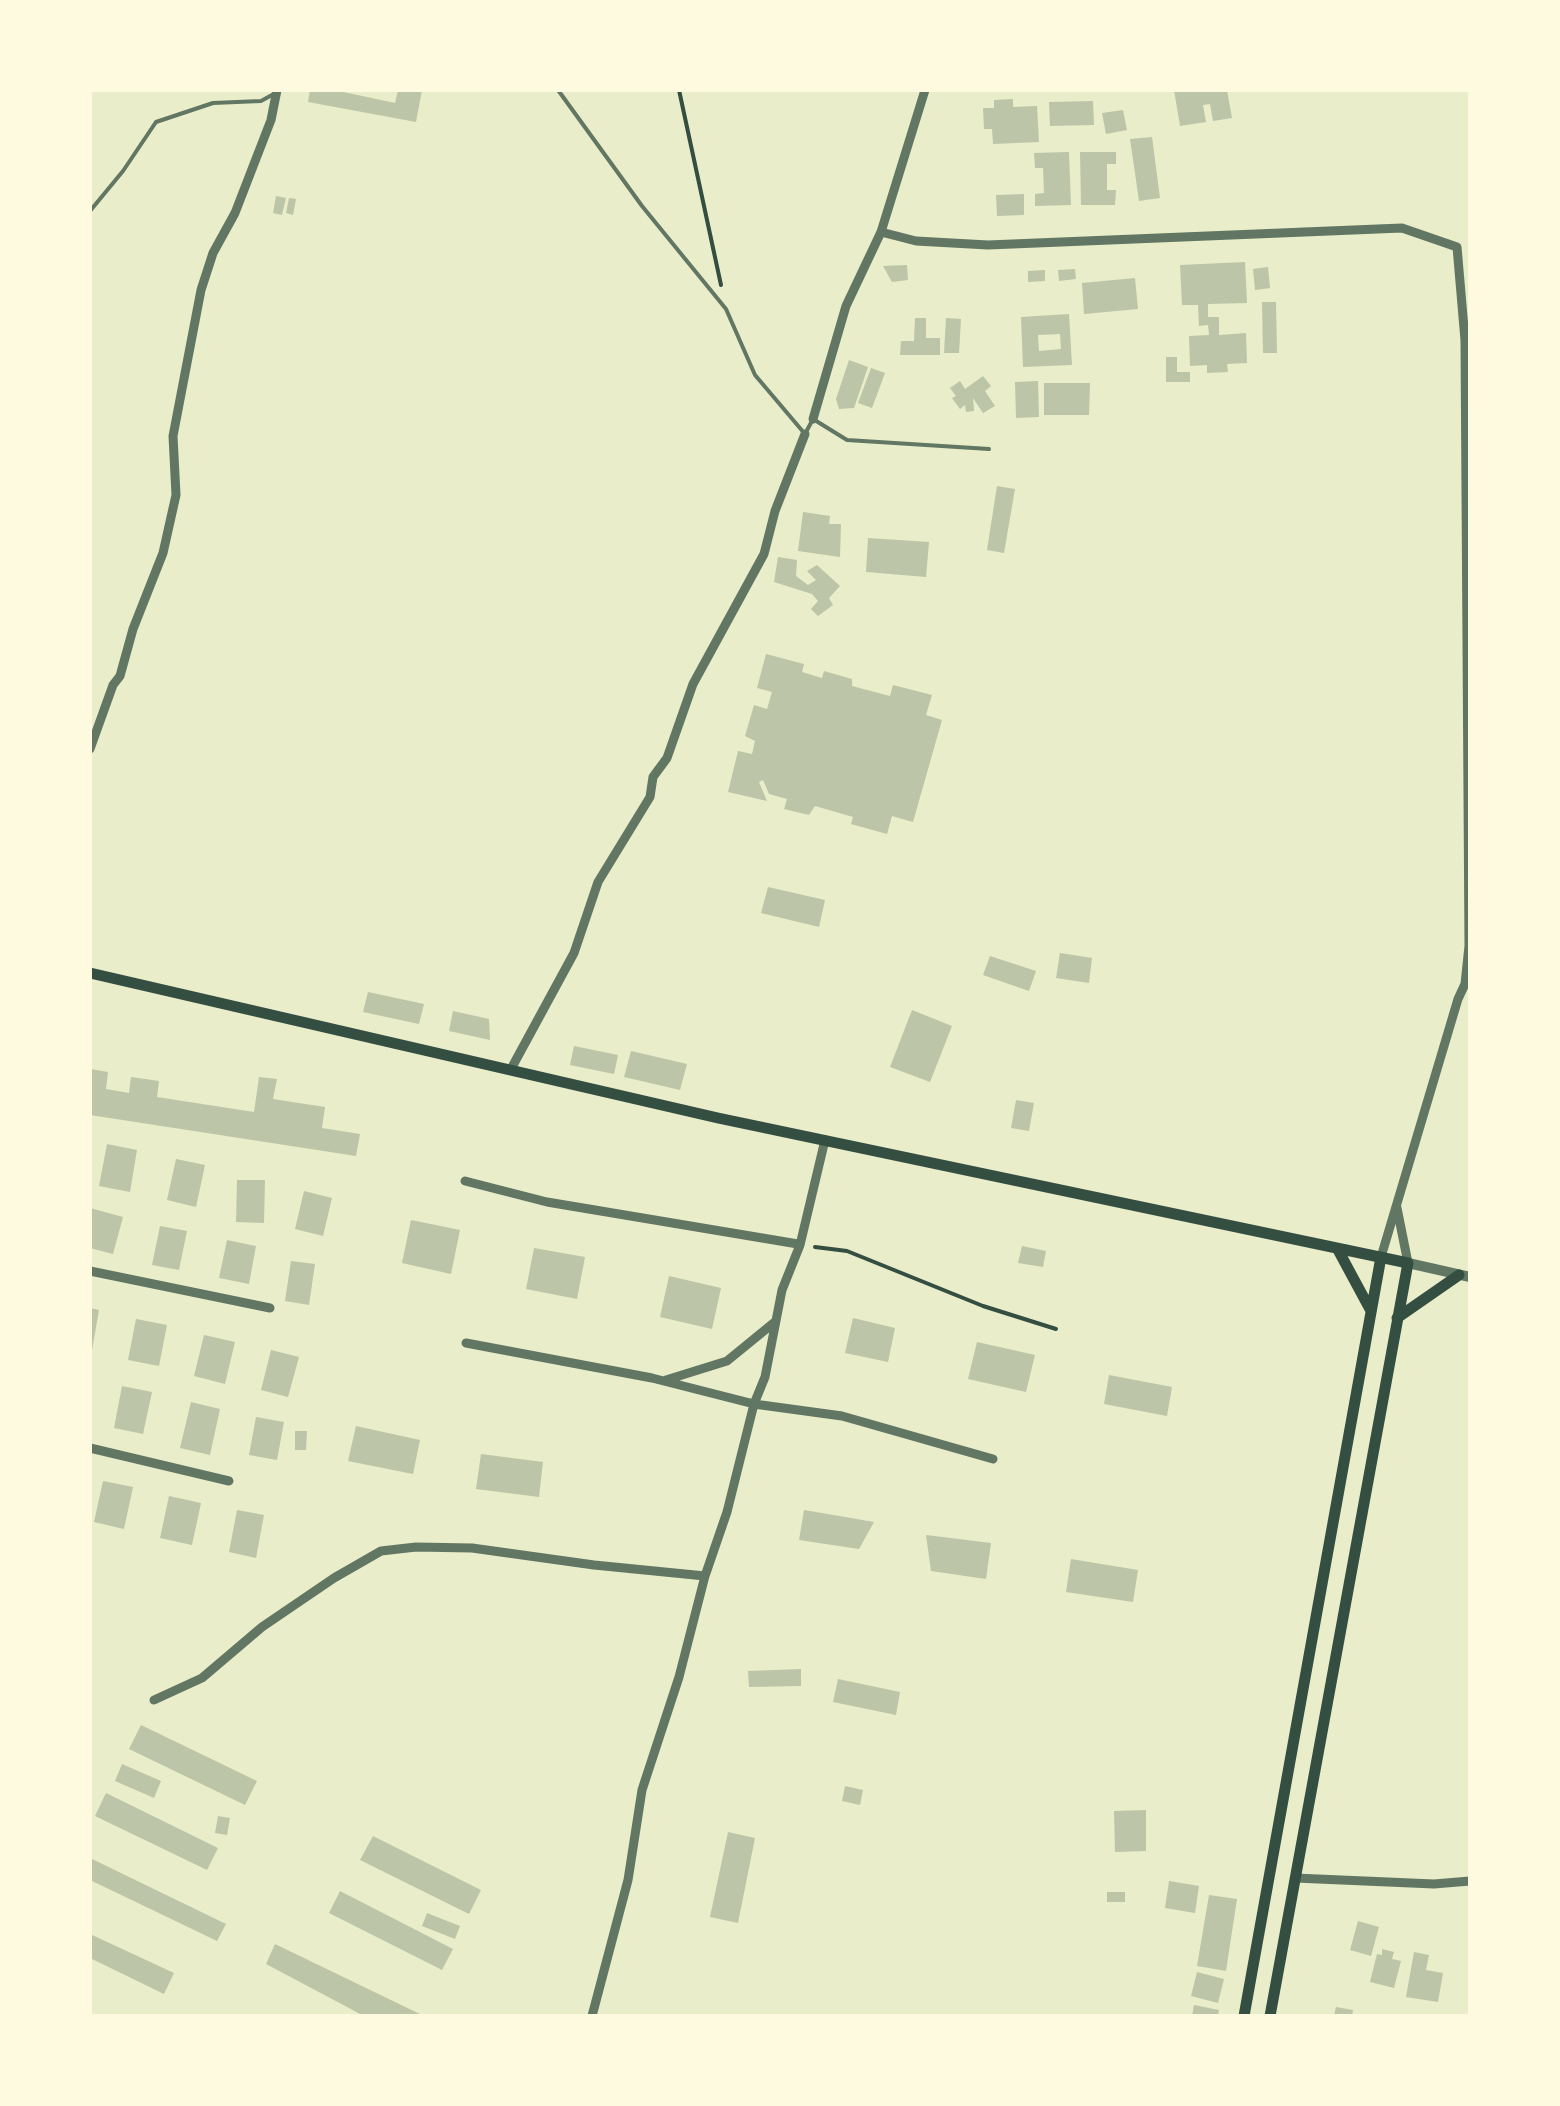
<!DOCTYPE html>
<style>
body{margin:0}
#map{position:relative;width:1560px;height:2106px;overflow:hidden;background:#e9edc9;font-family:Literata,serif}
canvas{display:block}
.frame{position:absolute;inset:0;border:92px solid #fefae0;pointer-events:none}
</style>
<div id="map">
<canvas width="1560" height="2106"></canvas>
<div class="frame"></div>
</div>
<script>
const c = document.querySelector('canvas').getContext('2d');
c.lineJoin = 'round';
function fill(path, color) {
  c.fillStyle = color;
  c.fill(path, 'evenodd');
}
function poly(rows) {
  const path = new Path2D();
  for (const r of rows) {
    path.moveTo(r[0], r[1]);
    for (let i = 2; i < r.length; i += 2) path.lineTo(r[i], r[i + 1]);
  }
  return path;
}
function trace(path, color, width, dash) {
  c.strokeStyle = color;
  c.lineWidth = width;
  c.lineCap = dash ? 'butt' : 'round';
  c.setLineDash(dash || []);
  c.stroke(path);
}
fill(poly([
 [310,90,334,90,395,103,398,90,422,90,416,122,308,102],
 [1174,90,1227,90,1232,118,1213,121,1210,104,1203,105,1206,122,1180,126],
 [1013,99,1013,107,1037,106,1039,142,993,144,992,129,984,129,983,108,994,108,994,100],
 [1093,101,1094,125,1050,126,1049,102],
 [1123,110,1127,130,1106,134,1102,113],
 [1152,137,1160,198,1139,201,1130,139],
 [1069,152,1071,205,1035,206,1035,194,1044,193,1043,168,1035,168,1034,153],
 [1080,152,1116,152,1116,164,1107,164,1107,190,1116,190,1115,205,1081,205],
 [1024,194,1024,215,997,216,996,195],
 [276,196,286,198,282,215,273,213],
 [289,198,296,199,293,215,286,213],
 [1245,262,1247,303,1208,304,1208,317,1219,317,1219,335,1246,333,1247,363,1227,364,1228,372,1207,373,1207,365,1190,366,1189,336,1209,335,1208,325,1199,326,1198,305,1182,305,1180,265],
 [907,265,908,280,892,282,883,266],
 [1268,267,1270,288,1255,290,1253,269],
 [1075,269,1076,279,1059,281,1058,270],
 [1045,270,1045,281,1028,282,1028,271],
 [1135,278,1138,309,1084,314,1082,283],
 [1262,302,1276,302,1277,353,1263,353],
 [1069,314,1072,365,1023,367,1021,317],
 [1060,334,1061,349,1039,351,1038,335],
 [915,318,926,318,926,338,940,338,940,355,900,355,901,341,914,341],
 [946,318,961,319,959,353,944,353],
 [1166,357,1177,357,1177,372,1190,372,1190,382,1166,382],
 [849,360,868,367,854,408,839,409,836,399],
 [871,368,885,373,872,408,858,403],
 [983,376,991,386,985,391,995,406,983,413,973,398,974,411,966,412,965,405,960,409,952,398,956,396,950,388,960,381,965,389],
 [1038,381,1039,417,1016,418,1015,382],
 [1044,383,1090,383,1089,415,1044,415],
 [997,486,1015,489,1004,553,987,550],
 [803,512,830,516,829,524,841,524,840,557,798,551],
 [868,538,929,542,926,577,866,572],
 [778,557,797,560,796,576,808,585,816,580,807,571,817,565,840,586,829,598,833,605,818,616,811,609,818,601,812,594,774,582],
 [766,654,804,664,802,672,822,678,824,671,852,679,852,686,890,696,893,685,932,695,926,715,942,720,913,822,892,816,887,834,851,824,853,817,815,806,809,815,784,809,787,799,769,794,763,780,759,782,767,801,728,792,738,751,752,754,755,741,745,736,754,705,767,709,772,692,757,688],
 [768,887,825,900,819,927,761,913],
 [1060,953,1092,958,1089,983,1056,978],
 [990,956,1036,971,1029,991,983,975],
 [368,992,424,1004,419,1024,363,1012],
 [912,1010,952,1026,930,1082,890,1067],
 [453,1011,489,1019,490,1040,449,1031],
 [574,1046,618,1055,614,1074,570,1065],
 [631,1051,687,1064,680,1090,624,1077],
 [90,1069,108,1072,106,1089,129,1093,131,1077,159,1081,157,1097,254,1112,259,1077,277,1079,273,1099,325,1107,322,1128,360,1134,356,1156,90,1115],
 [1016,1100,1034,1103,1029,1131,1011,1128],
 [107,1144,137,1150,130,1192,99,1186],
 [176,1159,205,1165,196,1207,167,1200],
 [237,1180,265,1180,264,1223,236,1222],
 [304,1191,332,1198,323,1236,295,1229],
 [90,1208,123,1217,113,1254,90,1248],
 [411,1220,460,1230,451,1274,402,1263],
 [160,1226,187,1231,179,1270,152,1265],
 [227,1240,256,1246,249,1284,219,1278],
 [1022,1246,1046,1251,1043,1267,1018,1263],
 [534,1248,585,1257,577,1299,526,1289],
 [291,1261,315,1264,309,1305,285,1301],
 [669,1276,721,1288,712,1329,660,1317],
 [90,1308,99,1310,92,1350,90,1350],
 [853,1318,895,1328,888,1362,845,1353],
 [136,1319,167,1325,159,1366,128,1360],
 [204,1335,235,1342,225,1384,194,1376],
 [977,1342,1035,1355,1026,1392,968,1379],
 [271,1350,299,1357,288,1397,261,1390],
 [1109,1375,1172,1387,1167,1416,1104,1404],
 [122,1386,152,1392,143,1434,114,1428],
 [191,1402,220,1409,210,1455,180,1448],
 [256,1417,284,1422,277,1460,249,1455],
 [356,1426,420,1440,413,1474,348,1461],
 [295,1431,307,1431,306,1450,295,1450],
 [481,1454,543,1462,539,1497,476,1489],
 [103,1481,133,1487,124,1529,94,1522],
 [169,1496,201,1503,192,1545,160,1538],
 [237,1510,264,1515,256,1558,229,1552],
 [804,1510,874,1522,859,1549,799,1540],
 [926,1535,991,1543,986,1579,931,1571],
 [1071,1559,1138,1570,1133,1602,1066,1592],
 [801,1669,801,1686,749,1687,748,1671],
 [838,1679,900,1692,896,1715,833,1702],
 [141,1725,257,1781,245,1805,129,1749],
 [122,1764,161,1781,154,1798,115,1781],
 [845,1786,863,1790,860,1805,842,1801],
 [106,1793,218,1848,207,1870,95,1816],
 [1146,1810,1146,1851,1115,1852,1114,1811],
 [218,1816,230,1818,227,1835,215,1833],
 [728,1832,755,1838,738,1923,710,1917],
 [373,1836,481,1890,469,1914,360,1860],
 [90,1858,226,1924,217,1941,90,1880],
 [1169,1881,1199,1886,1195,1913,1165,1908],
 [340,1891,453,1949,442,1970,329,1913],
 [1107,1892,1125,1892,1125,1902,1107,1902],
 [1209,1895,1237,1899,1226,1971,1197,1966],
 [427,1913,460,1926,455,1939,422,1926],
 [1358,1921,1379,1927,1371,1956,1350,1950],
 [90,1934,174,1973,164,1994,90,1958],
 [275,1944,424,2016,364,2016,266,1964],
 [1382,1949,1394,1952,1392,1959,1401,1961,1394,1988,1370,1982,1377,1954,1382,1955],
 [1414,1952,1429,1955,1426,1970,1443,1973,1438,2002,1406,1997],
 [1197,1972,1224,1979,1218,2003,1191,1996],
 [1194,2005,1219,2010,1218,2016,1192,2016],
 [1336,2007,1353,2010,1352,2016,1334,2016]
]), '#bcc5a7');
trace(poly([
 [679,90,721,285],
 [815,1247,847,1251,983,1306,1056,1329]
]), '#344e41', 4);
trace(poly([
 [558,90,642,206,726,309,755,375,805,434,813,419,847,440,989,449],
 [90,211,123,171,156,122,213,103,261,101,272,95]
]), '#617663', 4);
trace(poly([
 [925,90,881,232,916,241,988,245,1402,228,1457,247,1465,340,1469,946,1465,984,1458,999,1381,1257],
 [813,419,846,306,881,232],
 [90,749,113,685,120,676,133,629,163,553,176,495,173,436,201,290,213,253,235,213,271,120,277,90],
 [511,1069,574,953,598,882,650,797,653,777,667,758,693,684,764,554,775,511,805,434],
 [465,1181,547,1202,798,1244],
 [1397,1208,1408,1263],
 [90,1271,270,1308],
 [466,1343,652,1378,754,1404,842,1416,993,1459],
 [666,1380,727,1361,776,1321],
 [90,1448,229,1481],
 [154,1700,202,1678,262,1627,334,1578,381,1551,416,1547,472,1548,594,1565,705,1576],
 [1295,1878,1434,1884,1470,1881],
 [592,2016,628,1880,642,1790,679,1677,705,1576,727,1512,754,1404,765,1377,782,1290,800,1245,825,1140]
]), '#617663', 9);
trace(poly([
 [1408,1263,1470,1277]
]), '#617663', 10);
trace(poly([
 [90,973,718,1118,1408,1263,1270,2016],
 [1337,1248,1371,1311],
 [1397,1318,1459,1275],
 [1244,2016,1381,1257]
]), '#344e41', 11);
</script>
